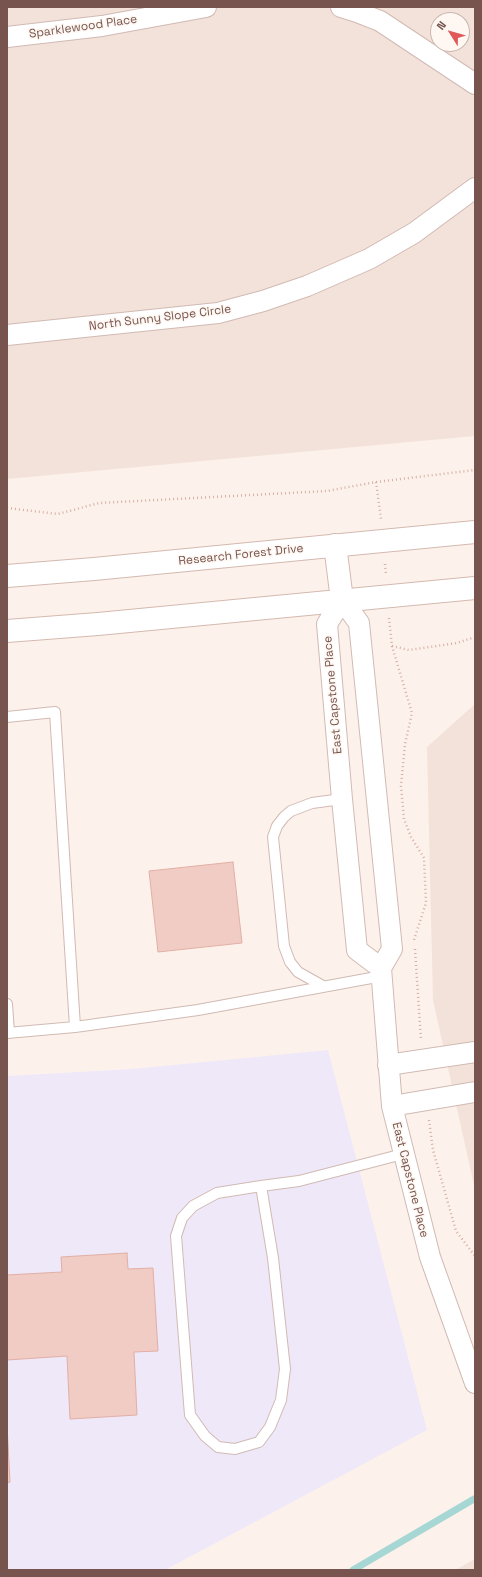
<!DOCTYPE html>
<style>
body{margin:0}
#map{position:relative;width:482px;height:1577px;overflow:hidden;background:#fcf2eb;font-family:"Space Grotesk",sans-serif}
canvas{display:block}
.frame{position:absolute;inset:0;border:8px solid #77544e;pointer-events:none}
.north{position:absolute;left:430px;top:12px;width:40px;height:40px;box-sizing:border-box;background:#fef7f2;border:1px solid #c8b6b0;border-radius:50%;rotate:307deg;font-size:11px;font-weight:700;line-height:16px;text-align:center;color:#77544e}
.north::after{content:'';display:block;margin:auto;width:14px;height:18px;background:#e05857;clip-path:polygon(50% 0,100% 100%,50% 72%,0 100%)}
</style>
<div id="map">
<canvas width="482" height="1577"></canvas>
<div class="frame"></div>
<div class="north">N</div>
</div>
<script>
const c = document.querySelector('canvas').getContext('2d');
c.lineJoin = 'round';
function fill(path, color) {
  c.fillStyle = color;
  c.fill(path, 'evenodd');
}
function poly(rows) {
  const path = new Path2D();
  for (const r of rows) {
    path.moveTo(r[0], r[1]);
    for (let i = 2; i < r.length; i += 2) path.lineTo(r[i], r[i + 1]);
  }
  return path;
}
function trace(path, color, width, dash) {
  c.strokeStyle = color;
  c.lineWidth = width;
  c.lineCap = dash ? 'butt' : 'round';
  c.setLineDash(dash || []);
  c.stroke(path);
}
function write(font, color, halo, rows, align = 'center') {
  c.font = font + ' "Space Grotesk",sans-serif';
  c.lineWidth = 3;
  c.setLineDash([]);
  c.textBaseline = 'middle';
  c.strokeStyle = halo;
  c.fillStyle = color;
  for (const [text, x, y, turn = 0] of rows) {
    c.save();
    c.translate(x, y);
    c.rotate((+turn || 0) * Math.PI / 180);
    c.textAlign = isNaN(turn) ? turn : align;
    if (halo) c.strokeText(text, 0, 0);
    c.fillText(text, 0, 0);
    c.restore();
  }
}
fill(poly([
 [7,7,475,7,475,436,7,479],
 [438,20,462,20,462,44,438,44],
 [475,704,475,1190,433,1000,427,747],
 [475,1559,475,1570,455,1570]
]), '#f3e2da');
fill(poly([
 [328,1050,427,1430,165,1570,7,1570,7,1076,132,1069]
]), '#efe8f9');
trace(poly([
 [353,1570,474,1499]
]), '#a6d7d4', 7);
const building = poly([
 [233,862,242,943,158,952,149,871,233,862],
 [127,1253,128,1269,153,1268,158,1351,134,1352,137,1415,70,1419,67,1356,7,1360,7,1275,62,1272,61,1257,127,1253],
 [7,1425,10,1482,7,1483,7,1425]
]);
fill(building, '#f0ccc4');
trace(building, '#e2afa5', 1);
const service = poly([
 [7,717,55,712,75,1027,7,1033],
 [323,986,298,972,290,962,284,946,273,837,277,826,284,817,291,811,312,803,342,799],
 [7,1004,9,1033],
 [75,1027,198,1010,382,976],
 [261,1186,273,1258,285,1369,281,1400,270,1427,259,1442,235,1449,218,1447,205,1436,190,1415,176,1236,182,1218,193,1206,217,1193,261,1186,299,1181,403,1154]
]);
const minor = poly([
 [341,7,357,12,380,21,475,84],
 [7,37,102,26,206,7],
 [7,335,218,313,263,301,307,286,369,259,414,233,475,188],
 [381,968,357,950,342,799,327,624,342,600,359,623,392,949,381,968,392,1106,430,1257,475,1383],
 [388,1065,475,1052],
 [392,1106,475,1092]
]);
const secondary = poly([
 [335,545,342,600],
 [7,576,94,569,475,532],
 [7,631,98,624,475,588]
]);
trace(service, '#d1bab3', 12);
trace(minor, '#d1bab3', 22);
trace(secondary, '#d4b9b0', 24);
trace(poly([
 [376,482,381,519],
 [7,508,58,514,99,503,327,491,376,482,475,470],
 [385,564,386,575],
 [389,618,392,646,412,713,405,744,401,786,404,819,411,837,424,858,426,903,414,940],
 [392,646,409,650,457,643,475,637],
 [415,949,421,1040],
 [429,1120,433,1150,456,1231,475,1256]
]), '#d6afa6', 2.5, [1, 3]);
trace(service, '#fff', 10);
trace(minor, '#fff', 20);
trace(secondary, '#fff', 22);
write('12px', '#77544e', '#fef7f2', [
 ["Sparklewood Place",83,27,-8],
 ["North Sunny Slope Circle",160,318,-7],
 ["Research Forest Drive",241,555,-6],
 ["East Capstone Place",333,695,-95],
 ["East Capstone Place",410,1180,76]
]);
</script>
